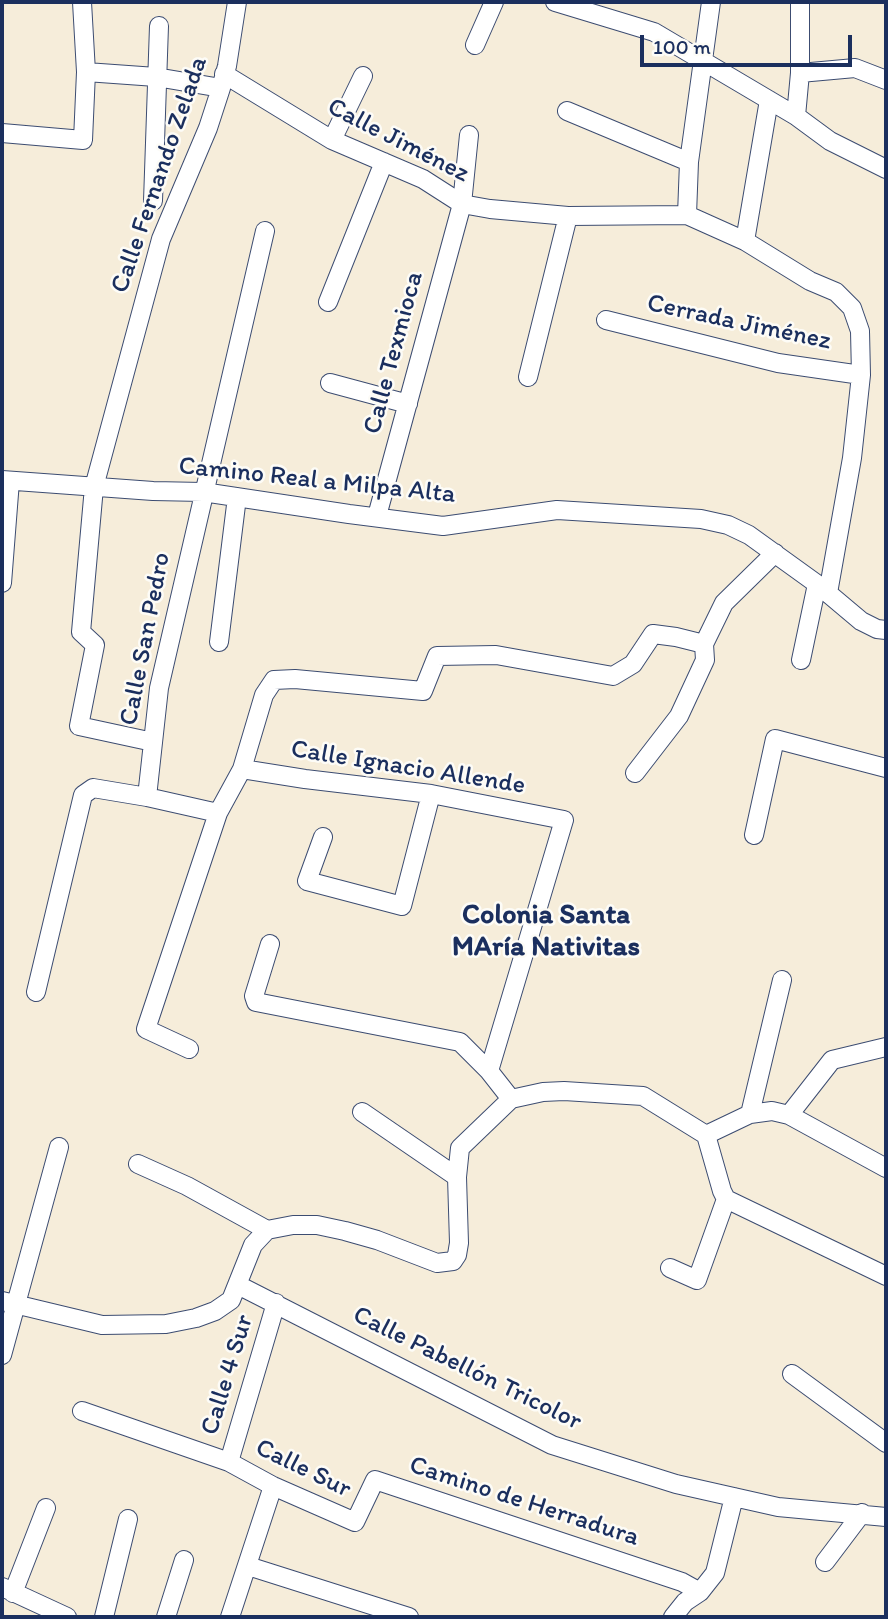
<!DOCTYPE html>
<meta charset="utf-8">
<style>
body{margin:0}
#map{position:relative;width:888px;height:1619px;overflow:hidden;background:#f6edda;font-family:Itim,sans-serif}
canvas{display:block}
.frame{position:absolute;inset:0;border:4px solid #1b2f5e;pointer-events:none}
.scale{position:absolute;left:640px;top:35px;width:212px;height:32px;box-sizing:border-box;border:4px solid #1b2f5e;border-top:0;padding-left:9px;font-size:21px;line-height:24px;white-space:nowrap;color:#1b2f5e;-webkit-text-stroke:5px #fdfcf7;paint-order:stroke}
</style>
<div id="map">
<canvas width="888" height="1619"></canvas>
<div class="frame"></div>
<div class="scale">100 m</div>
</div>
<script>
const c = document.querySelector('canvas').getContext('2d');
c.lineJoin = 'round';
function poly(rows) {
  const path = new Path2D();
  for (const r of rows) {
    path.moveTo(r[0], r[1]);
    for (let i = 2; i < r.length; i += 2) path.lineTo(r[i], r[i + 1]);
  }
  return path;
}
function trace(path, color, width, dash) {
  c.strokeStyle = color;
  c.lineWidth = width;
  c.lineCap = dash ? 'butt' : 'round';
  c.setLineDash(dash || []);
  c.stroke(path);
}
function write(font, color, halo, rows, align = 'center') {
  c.font = font + ' Itim,sans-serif';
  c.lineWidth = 5;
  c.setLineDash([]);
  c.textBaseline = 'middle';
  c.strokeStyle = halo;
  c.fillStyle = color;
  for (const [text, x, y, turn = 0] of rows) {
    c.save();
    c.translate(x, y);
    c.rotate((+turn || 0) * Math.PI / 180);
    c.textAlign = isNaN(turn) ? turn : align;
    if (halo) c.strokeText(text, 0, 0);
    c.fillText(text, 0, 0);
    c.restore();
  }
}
const minor = poly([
 [555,2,654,32,796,116,830,141,886,169],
 [475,45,494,2],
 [86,72,156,77,221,88],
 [800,73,855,68,886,80],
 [224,74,332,140,423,179,462,204,490,209,568,216,687,215,745,241,810,281,836,292,852,308,860,331,861,375,852,458,828,593],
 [567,111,689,162],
 [796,116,800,73,800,2],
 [2,133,83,140,86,72,82,2],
 [332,140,363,76],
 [153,201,159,26],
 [687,215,689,162,711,2],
 [745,241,769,100],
 [328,302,384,162],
 [606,320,778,363,861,375],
 [528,377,568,216],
 [330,383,408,404],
 [2,480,153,491,203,492,349,514,443,526,557,510,701,519,728,525,749,535,817,584,861,621,877,629,886,630],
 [377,516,462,204,469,135],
 [2,583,10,481],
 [219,642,237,497],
 [704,644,724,603,775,553],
 [801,660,817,584],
 [153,742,79,726,95,645,81,632,94,487,161,239,208,128,221,88,227,66,237,2],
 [242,769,305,779,431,794,564,820,489,1071],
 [635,773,679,716,705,660,704,644],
 [147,797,159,688,265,231],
 [754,835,775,739,886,768],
 [323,837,307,881,402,906,431,794],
 [270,944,254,996,256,1002,460,1042,489,1071,511,1099],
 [36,992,83,795,93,788,147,797,218,813],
 [189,1049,146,1029,218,813,242,769,264,695,274,680,295,679,423,691,437,656,496,655,613,676,633,664,653,634,676,637,704,644],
 [511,1099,543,1092,564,1091,643,1096,706,1135,722,1191,726,1199,886,1276],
 [362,1112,457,1177],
 [750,1114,782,980],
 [789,1115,832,1060,886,1047],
 [706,1135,750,1114,772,1111,789,1115,886,1168],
 [138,1164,187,1186,267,1230],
 [670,1268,697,1280,726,1199],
 [238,1285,552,1445,676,1484,778,1507,886,1517],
 [2,1301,102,1325,166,1324,196,1318,215,1311,231,1300,253,1245,267,1230,293,1225,317,1225,345,1231,377,1240,437,1263,453,1261,457,1255,459,1243,457,1177,460,1148,511,1099],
 [2,1355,59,1147],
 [792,1374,886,1443],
 [82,1411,229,1462,273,1486,355,1522,375,1480,682,1582,700,1592],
 [229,1462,276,1303],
 [825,1562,862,1513],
 [248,1566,409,1617],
 [2,1587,67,1617],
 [13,1593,46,1508],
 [104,1617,128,1519],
 [166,1617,184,1560],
 [230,1617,273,1486],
 [673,1617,685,1602,700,1592,715,1573,734,1497]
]);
trace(minor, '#3c4c71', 20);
trace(minor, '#fff', 18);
write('26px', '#1b2f5e', '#fdfcf7', [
 ["Calle Jiménez",398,141,27],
 ["Calle Fernando Zelada",160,175,-71],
 ["Cerrada Jiménez",739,323,12],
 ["Calle Texmioca",394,353,-75],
 ["Camino Real a Milpa Alta",317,481,6],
 ["Calle San Pedro",146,639,-79],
 ["Calle Ignacio Allende",408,768,9],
 ["Calle Pabellón Tricolor",467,1369,26],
 ["Calle 4 Sur",228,1375,-73],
 ["Calle Sur",303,1469,26],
 ["Camino de Herradura",524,1502,18]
]);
write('bold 28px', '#1b2f5e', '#fdfcf7', [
 ["Colonia Santa",546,916],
 ["MAría Nativitas",546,948]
]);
</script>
